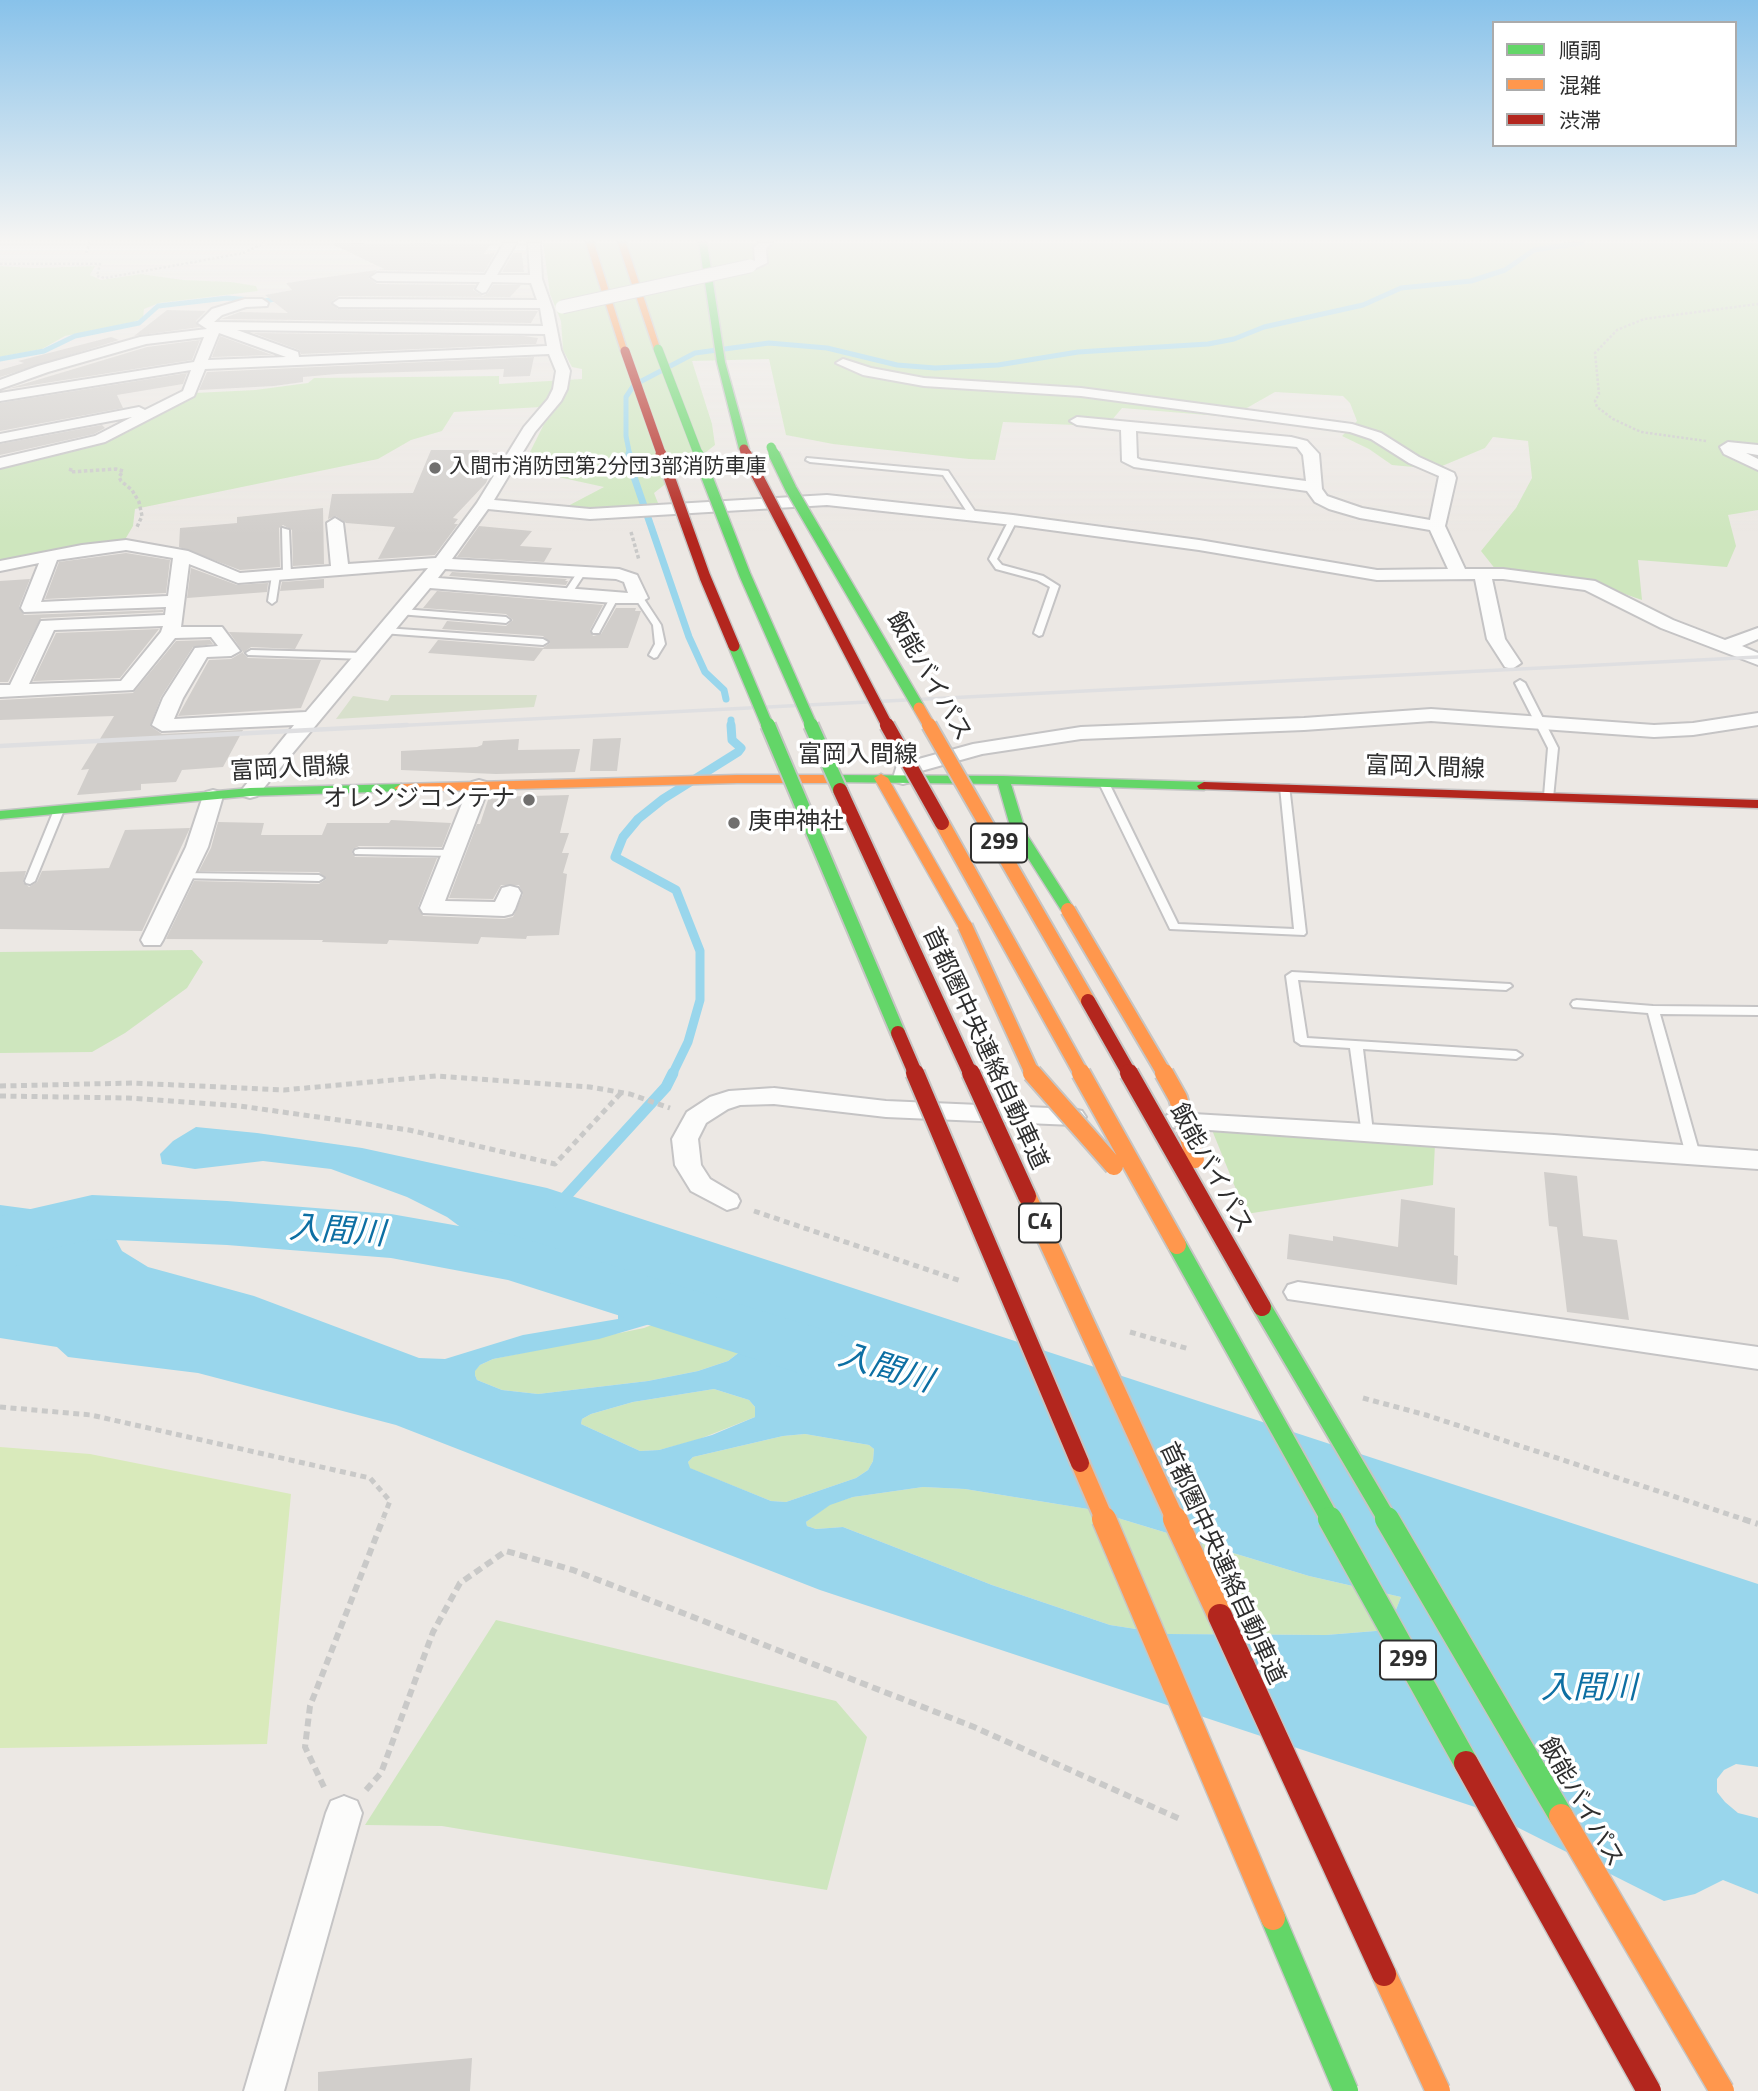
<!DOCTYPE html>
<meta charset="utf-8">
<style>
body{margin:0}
#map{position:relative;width:1758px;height:2091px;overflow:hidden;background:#ece8e4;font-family:"Titillium Web","Noto Sans JP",sans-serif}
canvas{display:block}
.legend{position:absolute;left:1492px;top:21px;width:245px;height:126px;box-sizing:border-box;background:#fff;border:2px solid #ababab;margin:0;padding:9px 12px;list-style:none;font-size:21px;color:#2e2e2e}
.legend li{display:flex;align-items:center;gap:14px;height:35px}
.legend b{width:35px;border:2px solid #ababab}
</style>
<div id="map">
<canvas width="1758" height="2091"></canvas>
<ul class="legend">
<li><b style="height:9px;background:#63d668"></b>順調</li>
<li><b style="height:9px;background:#ff974d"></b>混雑</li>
<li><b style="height:9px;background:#b3261e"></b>渋滞</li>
</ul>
</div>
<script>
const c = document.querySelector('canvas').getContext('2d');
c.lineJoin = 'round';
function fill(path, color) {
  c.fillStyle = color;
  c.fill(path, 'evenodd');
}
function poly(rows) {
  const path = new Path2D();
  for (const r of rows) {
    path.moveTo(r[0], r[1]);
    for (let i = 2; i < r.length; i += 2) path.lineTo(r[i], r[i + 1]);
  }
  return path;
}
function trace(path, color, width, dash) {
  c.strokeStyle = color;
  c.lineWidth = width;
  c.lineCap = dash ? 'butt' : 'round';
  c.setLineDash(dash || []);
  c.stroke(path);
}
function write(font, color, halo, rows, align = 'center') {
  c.font = font + ' "Titillium Web","Noto Sans JP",sans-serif';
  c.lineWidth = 7;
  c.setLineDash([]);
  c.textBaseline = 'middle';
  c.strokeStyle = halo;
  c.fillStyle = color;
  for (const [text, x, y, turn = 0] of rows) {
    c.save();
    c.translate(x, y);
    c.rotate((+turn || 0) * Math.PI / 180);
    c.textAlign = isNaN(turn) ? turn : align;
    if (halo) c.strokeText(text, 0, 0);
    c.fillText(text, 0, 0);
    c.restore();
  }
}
fill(poly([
 [543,243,1758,243,1758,510,1728,515,1736,546,1727,567,1638,560,1642,600,1599,585,1496,570,1481,551,1516,508,1532,478,1528,441,1493,437,1485,448,1435,469,1392,465,1369,449,1342,436,1357,421,1350,403,1343,396,1275,392,1231,417,1122,408,1112,420,1075,425,1003,422,995,460,969,459,833,444,786,435,769,359,692,361,712,424,715,445,654,493,658,503,596,510,566,507,604,487,540,473,525,462,544,424,559,406,454,412,442,431,411,440,378,459,135,509,133,526,123,543,0,563,0,465,93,444,153,416,195,393,255,390,308,383,314,378,499,376,499,384,582,379,582,369,572,367,563,350,561,321,550,294],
 [0,266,34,268,95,266,90,275,101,280,141,274,183,280,231,282,256,286,258,291,159,303,144,309,143,318,134,322,65,336,42,349,0,357],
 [192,950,203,962,187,988,125,1033,92,1052,0,1053,0,952],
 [1212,1130,1435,1144,1433,1185,1246,1214],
 [706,1313,719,1313,758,1324,763,1334,728,1361,698,1371,648,1381,538,1394,502,1390,477,1380,475,1375,474,1371,480,1365,493,1359,644,1328,667,1319],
 [714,1389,749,1400,755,1407,755,1417,697,1440,659,1450,640,1451,581,1424,582,1419,591,1414,633,1402],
 [805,1434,869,1445,874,1449,873,1461,868,1470,856,1478,786,1502,771,1501,689,1468,688,1462,693,1457,783,1436],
 [923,1487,965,1489,1088,1509,1309,1576,1401,1597,1388,1630,1326,1635,1168,1634,1110,1625,992,1585,843,1527,816,1529,807,1526,806,1522,830,1504,853,1497],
 [496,1620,836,1701,867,1737,827,1890,442,1826,365,1825]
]), '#cee6be');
fill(poly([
 [391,695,537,695,534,707,336,719,353,696,388,701]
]), '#d8e0cc');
fill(poly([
 [0,1447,90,1454,291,1494,267,1744,0,1748]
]), '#d9eabb');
fill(poly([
 [196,1127,257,1133,362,1148,547,1188,1758,1584,1758,1767,1736,1764,1724,1770,1717,1779,1717,1792,1725,1802,1738,1813,1758,1818,1758,1894,1723,1880,1695,1894,1664,1901,1481,1809,820,1590,396,1425,198,1373,68,1357,57,1347,0,1338,0,1205,75,1215,99,1222,113,1234,122,1251,148,1267,254,1296,419,1358,445,1359,523,1335,618,1319,618,1313,608,1303,580,1288,533,1271,528,1265,482,1243,447,1217,407,1197,331,1169,263,1161,195,1169,162,1164,160,1154,173,1141],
 [706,1313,719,1313,758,1324,763,1334,728,1361,698,1371,648,1381,538,1394,502,1390,477,1380,475,1375,475,1371,480,1365,493,1359,599,1339,667,1319],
 [714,1389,749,1400,755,1407,755,1417,712,1435,659,1450,640,1451,581,1424,582,1419,591,1414,633,1402],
 [805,1434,869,1445,874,1449,873,1461,868,1470,856,1478,786,1502,771,1501,690,1468,688,1462,693,1457,783,1436],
 [923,1487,965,1489,1088,1509,1309,1576,1401,1597,1388,1630,1326,1635,1168,1634,1110,1625,992,1585,843,1527,816,1529,807,1526,806,1522,830,1505,853,1497]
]), '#99d6ec');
trace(poly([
 [0,359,44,351,75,336,139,323,158,306,227,298,265,301,284,297],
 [630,456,626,436,626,397,634,385,695,353,769,343,827,348,897,365,935,368,998,365,1078,352,1208,344,1234,339,1264,327,1363,305,1401,288,1471,281,1505,270,1534,250,1581,243]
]), '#99d6ec', 5);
trace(poly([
 [629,454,633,474,689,637,705,672,724,690,726,699],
 [731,720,731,727]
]), '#99d6ec', 7);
trace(poly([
 [672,1075,688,1042,700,1000,700,951,676,890,615,857,623,837,638,819,663,799,738,752,741,748,732,740,731,725]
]), '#99d6ec', 9);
trace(poly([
 [559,1204,666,1087,673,1073]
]), '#99d6ec', 11);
fill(poly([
 [92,1195,227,1201,391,1214,516,1236,861,1341,871,1359,861,1377,836,1385,508,1280,391,1258,227,1245,92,1239,40,1251,23,1264,0,1271,0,1216,92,1195]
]), '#99d6ec');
fill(poly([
 [330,243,491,244,484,254,495,253,484,272,377,270,369,278,377,284,476,285,473,290,483,296,488,293,493,285,521,285,510,297,339,296,331,302,338,309,538,311,531,323,221,319,240,312,288,313,265,295,292,290,286,283,384,269],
 [513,253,522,253,524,272,502,272],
 [167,310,206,311,196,321,200,327,134,336],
 [253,333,524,336,538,338,536,344,301,354,299,350],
 [220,336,272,355,212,357],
 [111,337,119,340,0,377,0,370,24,363,18,361],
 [200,340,192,360,7,389,147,347],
 [534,357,530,376,503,377,504,369,337,374,303,377,303,382,274,386,199,390,207,372],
 [187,373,183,384,117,395,123,408,0,431,0,403],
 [102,425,105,428,94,434,0,455,0,444],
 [431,450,479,450,478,453,498,453,486,483,453,518,458,519,454,524,458,524,435,555,378,559,395,527,346,523,336,516,328,519,332,494,413,493],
 [323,508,324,564,293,566,292,530,283,525,279,528,280,567,240,570,179,547,180,528,237,523,237,517],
 [479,526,532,531,520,546,552,548,544,562,457,557],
 [126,553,170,560,166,593,45,599,59,562],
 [191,568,237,585,268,583,267,592,187,598],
 [452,572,567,579,565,581,568,581,566,585,449,576],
 [30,579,19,607,24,615,163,610,163,612,41,618,8,682,0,682,0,581],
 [324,579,324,588,280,591,282,582],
 [437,591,603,605,590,630,593,636,601,634,616,608,636,608,635,611,641,611,628,648,543,649,534,661,428,653,438,640,543,648,550,643,543,636,442,629,447,621,506,626,513,620,506,614,423,608],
 [159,629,120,678,33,681,56,633],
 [229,632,303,634,295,649,251,647,243,653,248,658,321,660,301,708,178,716,209,660,231,659,243,652],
 [210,640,213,644,193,647,161,697,150,726,162,734,243,730,223,767,182,770,176,782,141,784,141,790,77,795,89,769,81,770,114,716,0,720,0,700,133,693,176,641],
 [621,738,617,771,590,771,593,739],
 [519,739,518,750,580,749,575,772,496,774,401,770,401,751,477,747,482,745,483,741],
 [569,795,560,833,569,833,562,853,569,853,563,873,567,874,559,935,527,936,526,939,481,937,478,944,389,940,387,944,322,942,323,940,166,939,194,881,319,884,326,879,319,872,199,871,211,848,218,822,264,823,261,835,322,835,327,823,389,823,391,820,451,823,442,847,359,846,353,849,352,853,355,857,437,858,418,907,423,916,504,919,513,917,523,894,519,885,501,885,493,899,449,898,477,824,480,824,489,797],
 [190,828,142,931,0,929,0,872,26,871,23,882,29,887,37,882,42,871,109,868,125,830],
 [1544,1172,1577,1176,1583,1236,1617,1240,1629,1320,1567,1312,1557,1227,1549,1226],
 [1401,1199,1455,1208,1454,1255,1458,1256,1457,1285,1287,1259,1289,1234,1333,1241,1333,1236,1398,1247],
 [472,2058,470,2091,318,2091,318,2072]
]), '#d1cecb');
const lane = poly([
 [807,458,948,471,978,516,971,518,943,475,810,462,806,460,807,458],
 [1010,518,1017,520,997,559,1002,565,1043,576,1059,586,1042,635,1039,636,1034,633,1050,587,1037,580,996,569,989,559,1010,518],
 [282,528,289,530,291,574,287,577,283,574,282,528],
 [579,570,586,572,570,596,564,596,563,594,579,570],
 [276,572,280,575,276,601,272,604,268,601,272,575,276,572],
 [614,595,618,598,600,631,599,633,593,633,592,631,610,598,614,595],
 [639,595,642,596,661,625,665,644,657,657,654,658,649,655,655,644,653,625,635,598,639,595],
 [402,609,506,617,510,620,506,623,399,614,398,612,402,609],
 [385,628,543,639,548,642,543,645,382,633,382,629,385,628],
 [251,650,365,653,370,656,365,659,248,655,246,653,251,650],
 [1520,680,1525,683,1558,748,1553,798,1549,799,1544,796,1548,748,1515,683,1520,680],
 [1104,780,1109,783,1178,924,1294,929,1280,787,1281,785,1289,785,1306,933,1304,935,1170,929,1099,783,1104,780],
 [59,807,64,810,35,881,30,884,26,883,25,881,54,810,59,807],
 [359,849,453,850,458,853,453,856,355,854,354,852,355,850,359,849],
 [183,873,319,875,324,878,319,881,179,878,178,876,183,873],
 [1292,972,1510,984,1512,986,1506,990,1298,980,1307,1038,1516,1051,1522,1055,1516,1059,1363,1049,1373,1132,1367,1136,1362,1135,1350,1048,1301,1045,1295,1041,1286,976,1292,972],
 [1577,1000,1653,1006,1758,1007,1758,1015,1660,1014,1700,1155,1698,1158,1693,1159,1686,1155,1648,1013,1573,1007,1571,1004,1573,1001,1577,1000]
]);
const street = poly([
 [504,243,516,243,497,275,530,275,528,243,540,243,542,279,553,310,561,350,570,371,567,389,561,401,535,432,494,500,590,509,827,495,1013,515,1199,540,1377,570,1448,569,1430,530,1360,518,1329,509,1315,502,1307,491,1134,467,1122,461,1121,430,1077,425,1070,421,1077,417,1291,437,1307,441,1319,454,1322,489,1327,496,1362,508,1430,520,1439,476,1409,463,1371,439,1350,432,1081,396,924,386,863,375,836,363,843,359,871,368,924,378,1081,388,1352,424,1381,433,1419,457,1454,473,1456,478,1445,526,1465,569,1503,569,1595,581,1673,620,1725,640,1758,628,1758,639,1742,646,1758,653,1758,665,1661,628,1585,590,1503,579,1492,579,1505,639,1521,663,1512,669,1505,667,1487,639,1475,579,1377,580,1199,550,1013,525,827,505,590,519,488,509,452,559,619,569,637,575,648,598,639,603,614,603,430,588,257,796,250,798,243,796,240,792,294,725,162,731,152,725,163,698,195,648,218,646,211,637,175,638,133,690,0,697,0,685,10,685,41,621,165,615,166,607,24,612,21,608,39,563,0,571,0,561,82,545,126,540,188,551,240,573,331,566,327,523,335,518,343,523,348,564,436,558,477,503,524,427,548,399,553,389,556,371,549,354,205,369,194,396,105,442,0,468,0,458,95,436,132,417,0,442,0,434,139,407,145,410,183,391,191,370,0,401,0,393,194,362,204,337,146,344,48,372,0,389,0,380,38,366,140,337,207,329,198,323,212,309,245,299,262,299,268,303,267,306,246,307,222,315,214,322,543,326,540,308,339,307,333,303,339,299,537,300,531,283,492,282,486,292,482,293,476,289,480,282,377,281,371,277,377,273,485,275,504,243],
 [237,330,545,334,547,346,299,357,298,352,237,330],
 [219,333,286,357,208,360,219,333],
 [1136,431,1297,447,1303,455,1306,481,1141,460,1137,458,1136,431],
 [126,550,173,558,168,596,41,602,57,560,126,550],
 [189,564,238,583,428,568,306,712,174,719,183,698,207,657,231,656,240,651,222,627,181,627,189,564],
 [445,569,616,579,624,582,628,593,438,578,445,569],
 [163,626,161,632,121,681,29,684,54,630,163,626],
 [759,243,772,243,766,249,767,263,754,269,746,269,746,263,755,261,754,248,759,243],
 [1728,442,1758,445,1758,455,1746,453,1758,459,1758,470,1724,454,1720,447,1728,442],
 [1431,709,1654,725,1693,723,1758,713,1758,725,1693,735,1654,737,1431,721,1304,730,1081,739,982,754,914,773,910,782,903,784,896,782,893,778,897,765,973,744,1081,727,1304,718,1431,709],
 [479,780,486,782,489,786,445,901,495,902,502,888,510,886,518,888,521,893,515,909,512,914,504,916,423,913,420,908,469,786,472,782,479,780],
 [213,790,220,792,223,796,208,847,163,940,160,945,144,945,141,940,186,847,203,796,206,792,213,790],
 [774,1088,886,1101,1073,1109,1082,1111,1086,1117,1082,1123,1073,1125,886,1117,774,1104,740,1105,728,1109,706,1123,698,1139,701,1165,710,1179,737,1195,740,1201,737,1207,727,1210,691,1191,675,1165,672,1139,687,1112,710,1097,729,1091,774,1088],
 [1176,1113,1554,1135,1758,1151,1758,1169,1167,1127,1163,1121,1167,1115,1176,1113],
 [1298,1282,1758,1347,1758,1369,1288,1299,1284,1292,1288,1285,1298,1282],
 [344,1796,357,1801,362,1813,284,2091,244,2091,326,1813,331,1801,344,1796]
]);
const fast = poly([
 [699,243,707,243,725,362,749,449,744,452,739,449,717,362,699,243],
 [833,775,1003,776,1204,782,1211,786,1204,790,1011,784,1026,833,1075,910,1068,914,1061,910,1012,833,998,784,828,782,828,776,833,775],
 [401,784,408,788,406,791,250,796,0,819,0,811,250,788,401,784]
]);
const slow = poly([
 [586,243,594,243,628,353,621,351,586,243],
 [618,243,626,243,661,351,654,349,618,243],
 [881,774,888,778,972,926,970,929,965,930,958,926,874,778,881,774],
 [737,775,833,775,840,779,833,783,737,783,401,792,394,788,401,784,737,775]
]);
const jam = poly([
 [1204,782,1758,800,1758,808,1199,789,1197,786,1204,782]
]);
trace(lane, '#c5c4c5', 4);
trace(street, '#c5c4c5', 4);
trace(fast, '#c5c4c5', 3);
trace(slow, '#c5c4c5', 3);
trace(jam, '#c5c4c5', 3);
trace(poly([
 [86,253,90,243],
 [0,264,100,264,97,276,105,278,244,253,264,243],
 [1706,441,1641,432,1613,419,1597,407,1595,401,1599,394,1595,353,1617,330,1644,319,1758,304]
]), '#c9c9c8', 2.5, [2.5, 2]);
trace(poly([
 [71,468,70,472,116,469,123,471,119,477,121,481,132,490,139,502,142,516,137,527],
 [631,532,639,560]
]), '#c9c9c8', 3.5, [3.5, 2.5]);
trace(poly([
 [0,1086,133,1083,284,1090,436,1076,590,1087,630,1094,670,1108],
 [0,1096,128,1098,240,1106,409,1130,555,1164,621,1093],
 [754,1211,961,1281],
 [1130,1332,1189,1349],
 [1363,1398,1426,1415,1749,1521],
 [0,1407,91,1415,370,1478,390,1501,382,1521]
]), '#c9c9c8', 5, [6, 4.5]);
trace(poly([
 [1743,1519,1758,1524],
 [324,1787,305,1747,310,1706,383,1519],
 [366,1790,381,1773,433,1632,460,1583,506,1551,573,1570,974,1727,1182,1820]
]), '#c9c9c8', 6, [8, 5]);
fill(lane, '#fcfcfb');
fill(street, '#fcfcfb');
fill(fast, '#63d668');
fill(slow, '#ff974d');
fill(jam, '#b3261e');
trace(poly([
 [372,727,1758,657]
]), '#dfdfe1', 3.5);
trace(poly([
 [0,746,407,725]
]), '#dfdfe1', 4.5);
const streetBridge = poly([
 [562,307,750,266]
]);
const fastBridgeFar4 = poly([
 [658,349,699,456],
 [771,447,775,456]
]);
const fastBridgeFar3 = poly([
 [698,454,745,575,812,727],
 [774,454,791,489,919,708],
 [734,646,768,727]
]);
const fastBridgeFar2 = poly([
 [768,725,898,1033],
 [811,725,840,790]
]);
const fastBridgeFar1 = poly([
 [1177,1245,1331,1521],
 [1262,1307,1388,1521]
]);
const fastBridge = poly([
 [1330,1519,1466,1763],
 [1387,1519,1561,1816],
 [1273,1918,1346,2091]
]);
const slowBridgeFar3 = poly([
 [919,708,930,727]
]);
const slowBridgeFar2 = poly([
 [929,725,1088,1001],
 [942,823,1082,1075],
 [1068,910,1165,1075],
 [965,926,1033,1075]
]);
const slowBridgeFar1 = poly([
 [1032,1073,1114,1166],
 [1081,1073,1177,1245],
 [1164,1073,1178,1098,1195,1159],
 [1027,1196,1176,1521],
 [1080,1463,1105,1521]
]);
const slowBridge = poly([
 [1104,1519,1273,1918],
 [1175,1519,1220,1616],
 [1561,1816,1722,2091],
 [1384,1974,1438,2091]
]);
const jamBridgeFar4 = poly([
 [625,351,662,456],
 [744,449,747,456]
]);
const jamBridgeFar3 = poly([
 [661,454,705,577,734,646],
 [746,454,888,727]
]);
const jamBridgeFar2 = poly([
 [887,725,942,823],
 [840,790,971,1075],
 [1088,1001,1130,1075],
 [898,1033,916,1075]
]);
const jamBridgeFar1 = poly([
 [915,1073,1080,1463],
 [971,1073,1027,1196],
 [1129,1073,1262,1307]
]);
const jamBridge = poly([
 [1220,1616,1384,1974],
 [1466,1763,1649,2091]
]);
trace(streetBridge, '#c5c4c5', 15, []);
trace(fastBridgeFar4, '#c6c5c4', 10, []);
trace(fastBridgeFar3, '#c6c5c4', 14, []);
trace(fastBridgeFar2, '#c6c5c4', 18, []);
trace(fastBridgeFar1, '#c6c5c4', 22, []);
trace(fastBridge, '#c6c5c4', 27, []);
trace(slowBridgeFar3, '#c6c5c4', 14, []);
trace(slowBridgeFar2, '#c6c5c4', 18, []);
trace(slowBridgeFar1, '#c6c5c4', 22, []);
trace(slowBridge, '#c6c5c4', 27, []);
trace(jamBridgeFar4, '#c6c5c4', 10, []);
trace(jamBridgeFar3, '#c6c5c4', 14, []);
trace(jamBridgeFar2, '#c6c5c4', 18, []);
trace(jamBridgeFar1, '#c6c5c4', 22, []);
trace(jamBridge, '#c6c5c4', 27, []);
trace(streetBridge, '#fcfcfb', 13);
trace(fastBridgeFar4, '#63d668', 9);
trace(fastBridgeFar3, '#63d668', 11);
trace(fastBridgeFar2, '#63d668', 14);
trace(fastBridgeFar1, '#63d668', 18);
trace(fastBridge, '#63d668', 24);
trace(slowBridgeFar3, '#ff974d', 11);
trace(slowBridgeFar2, '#ff974d', 14);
trace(slowBridgeFar1, '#ff974d', 18);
trace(slowBridge, '#ff974d', 24);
trace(jamBridgeFar4, '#b3261e', 9);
trace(jamBridgeFar3, '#b3261e', 11);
trace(jamBridgeFar2, '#b3261e', 14);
trace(jamBridgeFar1, '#b3261e', 18);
trace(jamBridge, '#b3261e', 24);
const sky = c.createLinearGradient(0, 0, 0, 535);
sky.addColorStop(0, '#88c2ea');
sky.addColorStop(0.45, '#f6f5f3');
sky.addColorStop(1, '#f6f5f300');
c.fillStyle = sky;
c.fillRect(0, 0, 1758, 535);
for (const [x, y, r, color] of [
 [435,468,7,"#706f6e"],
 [529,800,7,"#706f6e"],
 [734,823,7,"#706f6e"]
]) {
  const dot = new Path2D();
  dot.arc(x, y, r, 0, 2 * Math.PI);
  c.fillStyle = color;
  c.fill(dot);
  trace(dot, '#fff', 2.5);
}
write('21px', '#2e2e2e', '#fff', [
 ["入間市消防団第2分団3部消防車庫",449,468]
], 'left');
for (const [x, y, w] of [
 [999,843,56],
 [1040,1223,42],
 [1408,1660,56]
]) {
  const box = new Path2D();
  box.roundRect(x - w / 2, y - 19.5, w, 39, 5);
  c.fillStyle = '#fff';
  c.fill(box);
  trace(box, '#2e2e2e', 2);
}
write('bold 23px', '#2e2e2e', null, [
 ["299",999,843],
 ["C4",1040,1223],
 ["299",1408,1660]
]);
write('24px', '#2e2e2e', '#fff', [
 ["飯能バイパス",928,677,60],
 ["富岡入間線",858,756],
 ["富岡入間線",1425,769,2],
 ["富岡入間線",290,770,-3],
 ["首都圏中央連絡自動車道",984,1049,65],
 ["飯能バイパス",1210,1169,61],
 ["首都圏中央連絡自動車道",1221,1564,65],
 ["飯能バイパス",1580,1803,60]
]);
write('24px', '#2e2e2e', '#fff', [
 ["オレンジコンテナ",515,800],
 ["庚申神社",748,823,"left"]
], 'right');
write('italic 32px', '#0d6fa3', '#fff', [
 ["入間川",337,1233,4],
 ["入間川",885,1370,17],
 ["入間川",1589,1690]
]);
</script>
